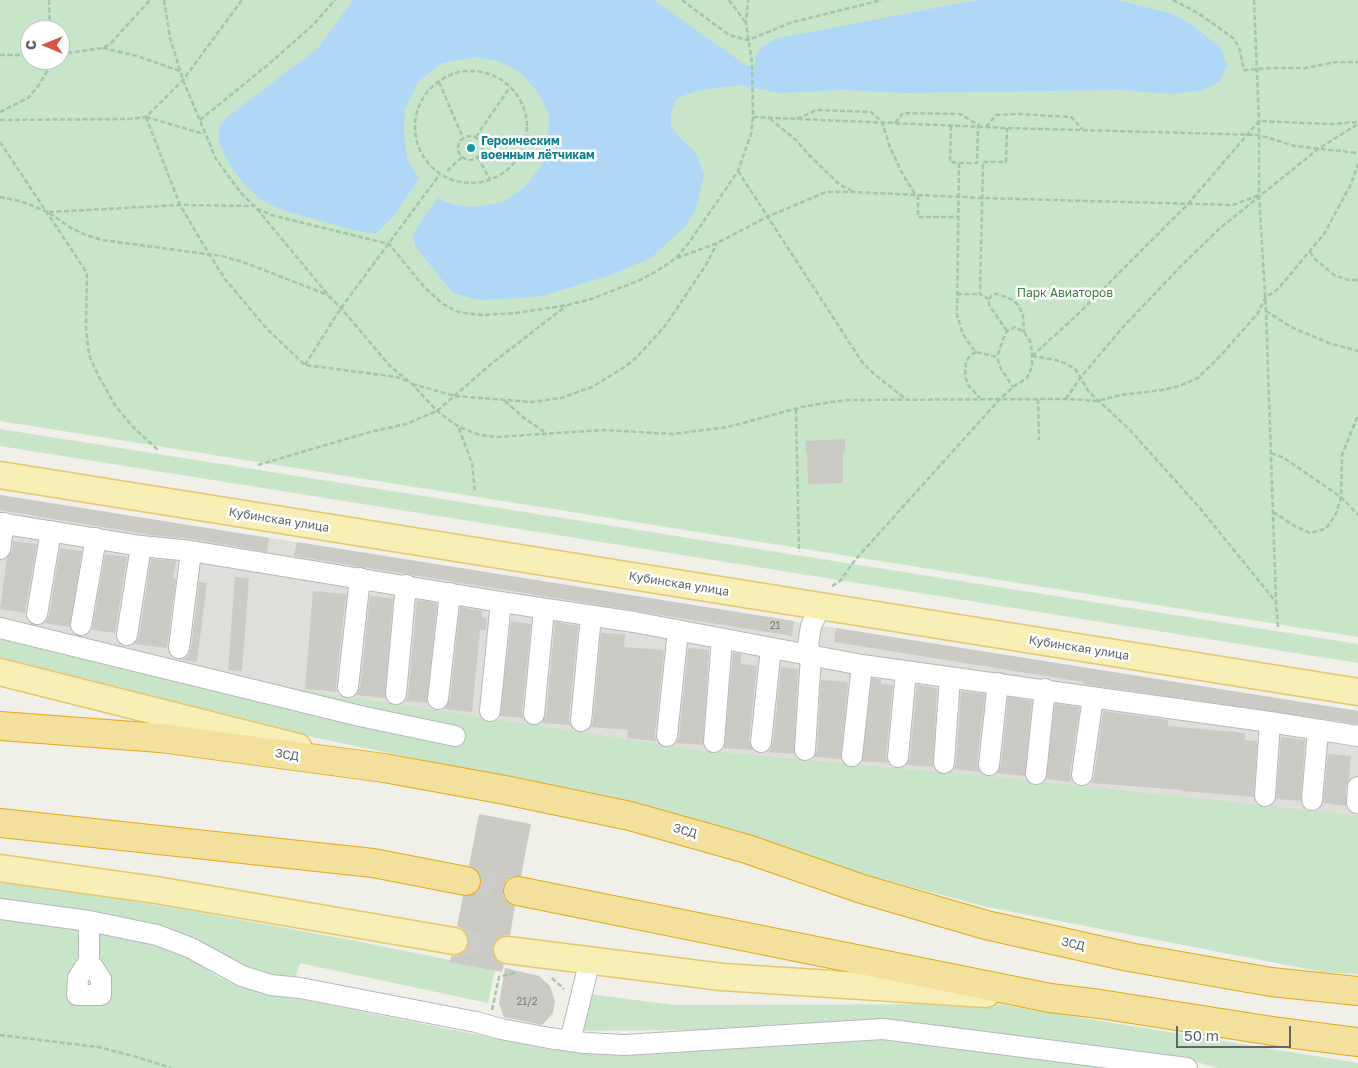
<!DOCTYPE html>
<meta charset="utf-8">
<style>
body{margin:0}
#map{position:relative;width:1358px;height:1068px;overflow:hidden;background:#f0efe8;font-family:"Golos Text",sans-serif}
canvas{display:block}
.north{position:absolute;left:20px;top:20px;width:50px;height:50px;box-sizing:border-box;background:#fff;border:1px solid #bfc1c2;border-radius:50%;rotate:270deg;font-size:14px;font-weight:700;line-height:20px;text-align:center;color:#606367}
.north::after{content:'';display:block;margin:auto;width:18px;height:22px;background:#da5445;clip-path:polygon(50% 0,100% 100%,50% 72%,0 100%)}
.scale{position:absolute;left:1176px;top:1026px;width:115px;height:22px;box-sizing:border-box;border:2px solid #606367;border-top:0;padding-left:6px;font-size:15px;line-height:18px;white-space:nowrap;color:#606367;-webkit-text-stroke:4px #fff;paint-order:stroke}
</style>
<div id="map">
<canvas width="1358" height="1068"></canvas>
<div class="north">С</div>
<div class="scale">50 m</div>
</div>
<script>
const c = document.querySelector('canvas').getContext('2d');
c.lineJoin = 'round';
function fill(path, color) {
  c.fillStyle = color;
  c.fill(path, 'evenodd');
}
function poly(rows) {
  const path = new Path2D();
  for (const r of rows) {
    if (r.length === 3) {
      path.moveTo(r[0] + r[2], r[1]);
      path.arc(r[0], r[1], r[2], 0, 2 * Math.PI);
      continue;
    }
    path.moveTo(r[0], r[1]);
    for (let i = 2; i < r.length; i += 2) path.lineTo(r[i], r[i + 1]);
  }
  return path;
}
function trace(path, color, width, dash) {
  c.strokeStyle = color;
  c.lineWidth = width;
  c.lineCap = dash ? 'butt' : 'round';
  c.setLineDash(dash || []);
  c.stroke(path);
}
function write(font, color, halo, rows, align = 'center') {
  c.font = font + ' "Golos Text",sans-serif';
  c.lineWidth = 5;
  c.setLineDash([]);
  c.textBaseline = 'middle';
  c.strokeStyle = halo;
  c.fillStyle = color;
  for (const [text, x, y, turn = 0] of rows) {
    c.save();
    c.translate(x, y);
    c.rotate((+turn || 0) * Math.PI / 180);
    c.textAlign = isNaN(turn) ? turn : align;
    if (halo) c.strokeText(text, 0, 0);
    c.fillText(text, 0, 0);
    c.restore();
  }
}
fill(poly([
 [0,495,1358,711,1358,815,992,776,701,750,305,690,179,663,0,619]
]), '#dfdeda');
fill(poly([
 [0,0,1358,0,1358,637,0,421],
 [30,30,60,30,60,60,30,60],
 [0,429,1358,644,1358,663,0,446],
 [0,633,456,747,460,730,179,663,305,690,701,750,992,776,1358,815,1358,974,1323,972,987,907,863,874,751,838,500,776,250,724,0,658],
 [0,880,180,909,346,939,495,969,488,1003,300,963,295,979,250,971,0,900],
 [0,918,76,928,80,931,78,1003,105,1004,106,993,98,961,97,940,99,935,105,933,147,940,185,955,220,978,240,987,543,1048,560,1049,866,1037,919,1042,1130,1068,0,1068],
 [589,994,674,1005,997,1004,1358,1063,1358,1068,1218,1068,1193,1061,1039,1041,949,1027,892,1021,690,1030,580,1031]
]), '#c8e5c9');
fill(poly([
 [353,0,654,0,747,66,755,66,756,55,761,48,775,39,976,0,1117,0,1170,13,1191,24,1221,48,1227,66,1220,81,1203,90,1173,94,1120,90,905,93,842,90,780,93,739,85,697,91,677,98,671,113,671,125,677,135,696,153,704,175,696,208,686,226,651,258,611,275,538,297,478,300,453,293,415,246,413,234,421,221,438,198,455,205,473,207,504,202,526,186,542,164,548,139,549,114,539,94,520,72,498,61,476,57,442,63,418,82,405,109,404,131,407,158,419,179,392,218,376,234,354,230,285,211,261,200,241,181,225,157,218,139,219,127,226,118,318,48]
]), '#b1d7f7');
fill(poly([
 [845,439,845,452,843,453,843,483,808,484,807,454,806,454,805,441],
 [0,495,269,538,267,552,192,539,151,535,0,510],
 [13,541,37,544,25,613,0,609,7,558,12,551],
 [297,542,794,621,792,636,294,556],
 [60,548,82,551,70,627,45,623,49,616],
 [105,554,127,557,115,633,92,630],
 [151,559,176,561,173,579,176,579,167,648,135,644,139,637],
 [235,577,249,578,242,671,228,670],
 [199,582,207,583,197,662,182,660,188,656,191,649],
 [313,591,346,594,336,686,337,692,305,689],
 [370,596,393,598,385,698,356,695,360,688],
 [417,600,437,603,427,703,406,701,408,695],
 [460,607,482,611,482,617,487,618,486,630,480,630,472,712,444,709,450,700],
 [511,621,531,624,522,713,523,718,500,716],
 [555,622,578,626,569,720,570,725,542,723,546,715],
 [836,628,1358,711,1358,724,1083,684,1083,682,834,642],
 [601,633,625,634,624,647,664,650,655,735,656,741,627,738,628,730,591,727,593,722],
 [688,648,709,650,703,745,676,743,679,737],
 [733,653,741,654,741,664,757,666,749,741,753,750,724,748],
 [781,667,798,669,794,754,767,752,771,749,773,743],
 [872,678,881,680,881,684,893,685,886,756,888,763,862,761],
 [821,680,848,682,841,759,814,757,817,751],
 [917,685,937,688,933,767,906,765,910,758],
 [961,691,985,694,977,764,980,772,954,769,956,764],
 [1008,697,1032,701,1025,776,997,773,1001,766],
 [1055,704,1080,707,1070,773,1071,782,1046,779],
 [1103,711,1168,720,1168,726,1245,733,1245,740,1257,741,1254,797,1182,791,1182,790,1091,783,1094,777],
 [1281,737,1305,740,1301,801,1276,799],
 [1328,754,1351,756,1349,780,1346,786,1346,806,1323,803],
 [479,814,531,824,521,876,513,876,507,880,503,887,503,896,507,902,515,906,510,935,501,936,495,941,492,948,493,956,498,962,504,964,502,972,450,962,451,956,460,955,466,950,469,944,468,935,463,929,457,926,463,896,472,896,478,891,481,884,481,875,476,869,469,866],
 [505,968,539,976,550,986,555,1001,553,1013,542,1025,504,1017,499,1003]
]), '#cccac5');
trace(poly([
 [454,941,507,950]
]), '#ccccc8', 26, [26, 13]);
trace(poly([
 [466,881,518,891]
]), '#ccccc8', 28, [28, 14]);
const minor = poly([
 [0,523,141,546,191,551,501,602,634,622,862,665,1270,722,1358,736],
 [0,549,4,523],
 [37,614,51,531],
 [81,625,96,538],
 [0,628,360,716,455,736],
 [127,635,141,546],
 [179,648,191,551],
 [348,687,360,578],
 [396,694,406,585],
 [438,699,450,593],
 [490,711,501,602],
 [534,714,544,609],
 [581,721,591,616],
 [667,736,678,630],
 [714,742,722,639],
 [761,742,771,648],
 [805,750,811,656,808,645,811,626,820,607],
 [852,756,862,665],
 [898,757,906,671],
 [944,763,950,677],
 [989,765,998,683],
 [1036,774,1045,689],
 [1082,775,1093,697],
 [1265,796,1270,722],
 [1312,800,1318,730],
 [1357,803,1358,787],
 [0,909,89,921,157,935,191,948,242,976,271,985,300,988,476,1022,501,1029,549,1038,585,1043,625,1045,883,1029,1187,1068],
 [89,921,89,961,101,979,101,995,77,995,78,978,89,961],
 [570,1041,590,960]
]);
const major = poly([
 [0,475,1358,692],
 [0,672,298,747],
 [0,868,156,890,454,941],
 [507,950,722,977,986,994]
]);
const highway = poly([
 [0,726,160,738,384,768,505,790,630,816,747,849,862,889,986,925,1129,957,1271,982,1358,991],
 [0,823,373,863,466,881],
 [518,891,1050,998,1100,1004,1279,1032,1358,1042]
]);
trace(minor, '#b5b8bb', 22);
trace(major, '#e5c66d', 29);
trace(highway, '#e2a816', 30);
trace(poly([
 [49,0,50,30],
 [164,0,170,38,183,80,216,159,241,193,257,209,275,216,389,244,425,288,443,304,458,312,482,315,516,313,568,305,591,299,638,281,657,271,676,258,688,244,738,171,751,134,753,117,752,63,746,23,748,0],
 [682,0,729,35,748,40,793,22,882,0],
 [729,0,746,23],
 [1173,0,1198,13,1233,38,1239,47,1244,70,1272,68,1305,68,1336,62,1358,62],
 [1254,0,1259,121,1259,195,1266,311,1276,602,1278,627],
 [103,48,137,56,180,71],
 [60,54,103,48,111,43,150,0],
 [0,55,30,55],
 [471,127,56],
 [439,82,463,138],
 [0,112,28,98,39,85,49,68,50,60],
 [146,117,180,205,209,254,225,279,267,329,305,365,397,377,407,381],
 [146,117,204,134],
 [753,117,1007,128,1259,135,1295,146,1358,153],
 [770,119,796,140,809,155,840,185,852,191],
 [797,119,816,110,871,112,882,122,890,147,902,173,915,194],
 [0,120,131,119,146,117,183,80,242,0],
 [200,120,270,63,313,25,335,0],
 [895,123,903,113,960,114,980,126],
 [951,126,950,162,959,163,957,315,963,334,971,346,976,352,997,357,1001,369,1013,387],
 [986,127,996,115,1018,114,1071,117,1082,129],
 [470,148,12],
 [476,137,510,87],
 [0,142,87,273,86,328,89,355,99,377,115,405,132,426,159,451],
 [478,157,490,180],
 [959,163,977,163,978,127],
 [447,171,462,157],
 [738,171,862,362,873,373,907,400],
 [918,195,918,217,958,217],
 [0,197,20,201,48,212,71,228,86,235,102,240,222,256,243,262,328,295],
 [257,209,329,296,341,308,390,366,412,384,437,411,459,427,480,435,497,437,604,430,673,434,728,427,806,406,846,400,1066,399,1097,401,1121,395,1162,390,1179,386,1198,378,1223,353,1258,313,1265,298,1278,289,1324,234,1351,184,1358,164],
 [49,212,180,205,254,206],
 [1310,252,1314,258,1334,275,1348,280,1358,280],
 [677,258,717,243,767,217,826,192,853,192,982,198,1233,205,1259,195],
 [957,294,980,294],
 [989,299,980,294,983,162,1006,162,1007,128],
 [1266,311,1291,327,1329,343,1358,351],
 [1007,331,989,305,989,299,993,294,997,294,1006,297,1013,300,1018,305,1023,315,1024,332],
 [976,352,971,355,966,361,965,376,968,385,980,398],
 [1032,356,1076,316,1187,205,1259,121,1330,124,1358,122],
 [1032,356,1056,360,1067,364,1076,370,1089,392,1129,429,1199,507,1276,602],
 [305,365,341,308,440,174],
 [412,384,455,396,532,402,561,398,592,387,623,368,636,358,665,326,706,265,717,243],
 [1038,399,1039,440],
 [1066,399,1080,378,1123,327,1183,264,1219,229,1318,149,1358,124],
 [505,401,524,418,546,433],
 [796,409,799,552],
 [459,428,472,464,475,492],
 [1271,453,1284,458,1341,497,1358,515],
 [258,465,370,432,406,424,437,411,491,364,566,306],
 [1273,512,1293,525,1310,533,1325,529,1330,523,1336,514,1341,497,1342,455,1358,415],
 [832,586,840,581,855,560,999,400,1013,387,1027,378,1032,367,1032,356,1031,343,1024,332,1015,327,1007,331,1004,337,997,357],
 [552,978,564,989],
 [492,1010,499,977,515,973],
 [0,1035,98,1047,137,1057,171,1068]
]), '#a1c5ad', 2.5, [5, 2.5]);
trace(minor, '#fff', 20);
trace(major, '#f8efb6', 26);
trace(highway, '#f3e09c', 28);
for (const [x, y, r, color] of [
 [471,148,5,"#0f9aa8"]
]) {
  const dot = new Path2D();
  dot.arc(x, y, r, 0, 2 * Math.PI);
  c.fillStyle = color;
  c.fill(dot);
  trace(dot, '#fff', 2);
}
write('10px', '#7b7d7e', null, [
 ["21",775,626],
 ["21/2",527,1002]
]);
write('bold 12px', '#0d838f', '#fff', [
 ["Героическим",481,141],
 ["военным лётчикам",481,155]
], 'left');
write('12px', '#3e8042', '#fff', [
 ["Парк Авиаторов",1065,293]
]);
write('12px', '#606367', '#fff', [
 ["Кубинская улица",279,520,9],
 ["Кубинская улица",679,584,9],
 ["Кубинская улица",1079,648,9],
 ["ЗСД",287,755,8],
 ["ЗСД",685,831,16],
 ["ЗСД",1073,944,13]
]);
</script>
